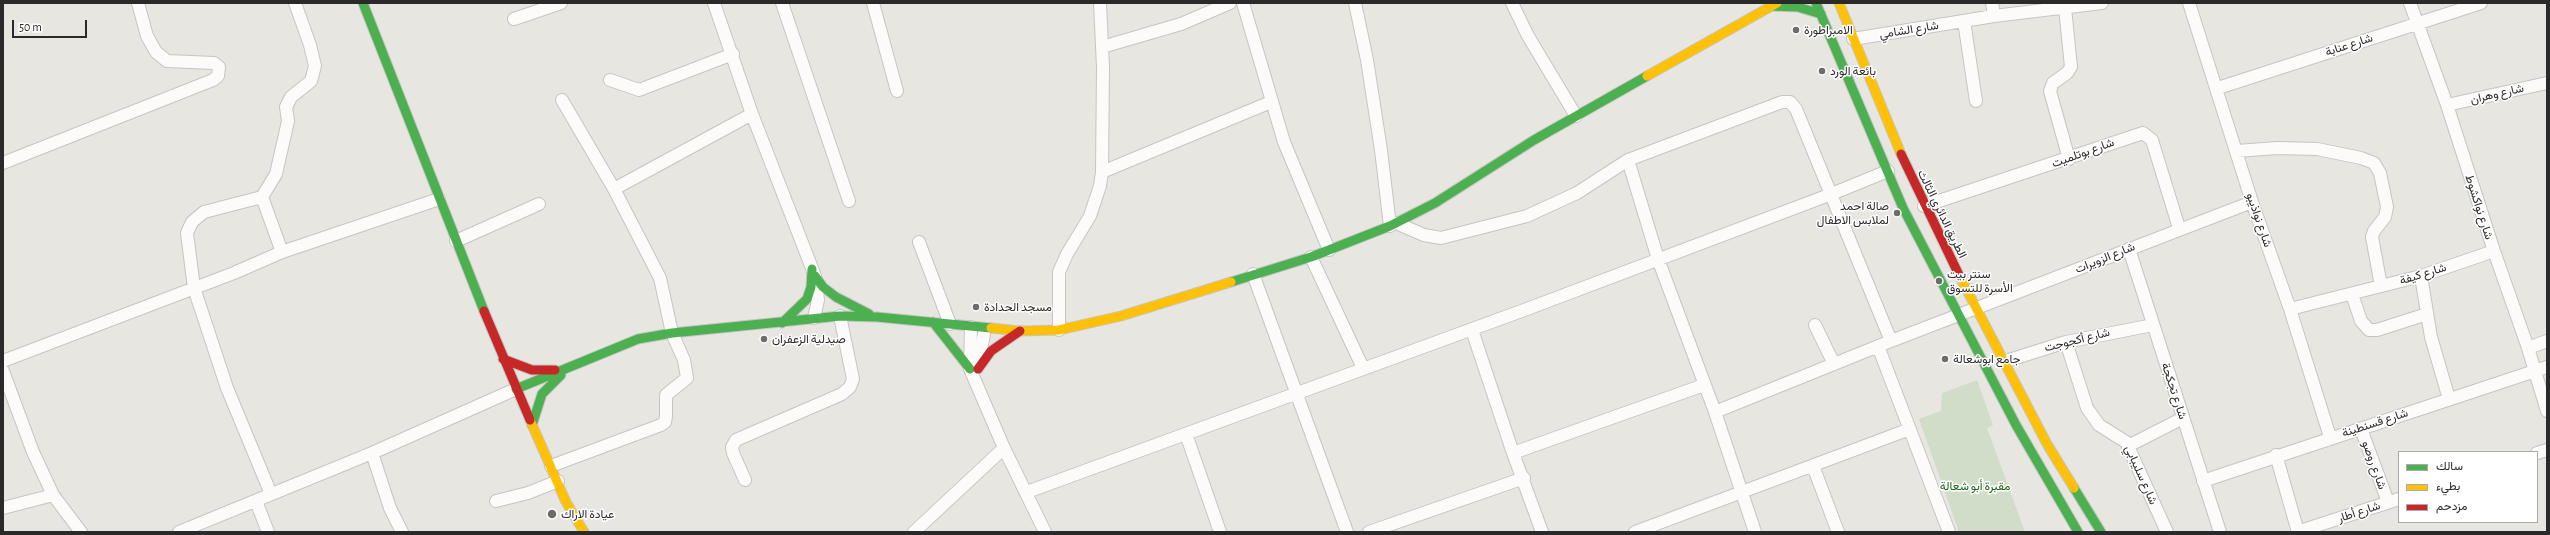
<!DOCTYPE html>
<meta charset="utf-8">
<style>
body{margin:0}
#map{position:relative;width:2550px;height:535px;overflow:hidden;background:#e8e6e0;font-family:"Alegreya Sans",Vazirmatn,sans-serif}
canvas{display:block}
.frame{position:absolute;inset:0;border:4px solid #2a2a2a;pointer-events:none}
.legend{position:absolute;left:2398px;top:451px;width:140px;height:72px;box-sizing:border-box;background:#fff;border:1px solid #aaa;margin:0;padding:5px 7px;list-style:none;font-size:12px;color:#2a2a2a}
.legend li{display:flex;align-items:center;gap:8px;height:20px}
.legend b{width:20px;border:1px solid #aaa}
.scale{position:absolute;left:12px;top:20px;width:75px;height:18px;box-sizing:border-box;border:2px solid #2a2a2a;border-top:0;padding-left:5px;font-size:12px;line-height:14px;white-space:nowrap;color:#2a2a2a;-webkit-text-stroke:3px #fff;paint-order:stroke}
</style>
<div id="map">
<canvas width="2550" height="535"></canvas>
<div class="frame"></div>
<ul class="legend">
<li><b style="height:5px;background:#4caf50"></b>سالك</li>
<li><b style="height:5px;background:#ffc107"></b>بطيء</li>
<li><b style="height:5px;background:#c62828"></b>مزدحم</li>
</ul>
<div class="scale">50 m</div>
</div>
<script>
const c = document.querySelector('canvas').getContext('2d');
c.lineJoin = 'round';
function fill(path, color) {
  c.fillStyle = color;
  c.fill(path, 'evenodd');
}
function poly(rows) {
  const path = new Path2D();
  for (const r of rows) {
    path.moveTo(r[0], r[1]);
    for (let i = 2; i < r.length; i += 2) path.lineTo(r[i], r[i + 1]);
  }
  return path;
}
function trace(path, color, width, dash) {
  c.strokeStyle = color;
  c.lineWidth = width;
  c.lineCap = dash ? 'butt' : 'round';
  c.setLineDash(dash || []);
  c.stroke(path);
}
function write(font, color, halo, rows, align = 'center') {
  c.font = font + ' "Alegreya Sans",Vazirmatn,sans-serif';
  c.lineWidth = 3;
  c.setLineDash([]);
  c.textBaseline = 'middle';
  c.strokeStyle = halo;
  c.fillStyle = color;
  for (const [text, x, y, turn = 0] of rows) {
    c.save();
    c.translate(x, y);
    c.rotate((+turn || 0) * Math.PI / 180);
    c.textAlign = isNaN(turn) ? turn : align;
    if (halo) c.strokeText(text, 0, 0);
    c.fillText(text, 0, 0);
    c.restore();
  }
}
fill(poly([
 [1977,380,1993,425,1987,428,2025,532,1959,532,1919,419,1941,411,1942,393]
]), '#d1ddc8');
const street = poly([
 [714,3,752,114,815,276,818,300,814,318],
 [782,3,849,201],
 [873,3,897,91],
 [1243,3,1284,142,1329,250],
 [1355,3,1367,60,1381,150,1390,226],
 [1512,3,1528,36,1576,116],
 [1992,3,1994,16],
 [2189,3,2252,202,2290,309,2330,437],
 [2410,3,2447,105,2494,251,2528,348,2547,411],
 [2065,8,2071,67,2067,73,2053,83,2050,91,2069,159],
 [514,19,561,3],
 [1964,21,1976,101],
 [1853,39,1994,16,2102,3],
 [1102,47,1181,24,1230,3],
 [610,80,639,90,733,54],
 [2218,88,2481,3],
 [2447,105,2547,83],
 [2237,151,2277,148,2317,149,2361,158,2374,163,2380,173,2387,207,2385,217,2374,231,2372,237,2381,286],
 [1628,160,1658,259,1715,412,1755,532],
 [3,163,213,80,218,76,219,67,214,63,167,61,156,52,147,36,138,3],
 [1102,172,1271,102],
 [614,189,752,114],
 [262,197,204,212,192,222,187,233,194,288,227,388,271,494],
 [1924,206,2143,133,2152,140,2179,228],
 [1396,223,1424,235,1441,238,1527,216,1577,193,1628,160,1782,102,1790,102,1796,109,1891,341],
 [456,241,539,204],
 [919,242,950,324],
 [2129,249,2220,532],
 [282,252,262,197,276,174,288,121,286,107,291,97,311,81,315,66,310,45,295,3],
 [1311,257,1363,368],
 [1253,274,1347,532],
 [2421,276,2431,337,2449,399],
 [2352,294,2361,321,2369,330,2377,330,2427,314],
 [2290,309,2421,276,2494,251],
 [1815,325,1834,364],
 [971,327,970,369,1004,448,1045,532],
 [1059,330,1059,272,1067,254,1090,216,1100,186,1102,172,1103,67,1100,3],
 [1472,330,1513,453,1542,532],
 [2066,342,2087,408,2099,425,2126,442,2167,532],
 [1878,346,1949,532],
 [2528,348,2547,341],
 [3,361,234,273,282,252,439,199],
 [2003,362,2066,342,2153,325],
 [978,365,985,329],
 [3,371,33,452,53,495,81,532],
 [1715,412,1891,341,2252,202],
 [2361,429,2388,502],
 [1186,434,1220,532],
 [2128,446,2183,418],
 [372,453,390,508,402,532],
 [1513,453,1704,385],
 [2537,453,2547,450],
 [2276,455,2298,532],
 [551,466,661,425,665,422,666,416,666,395,687,378,684,360,672,333,660,278,614,189,562,100],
 [1813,466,1838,532],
 [745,480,733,453,732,447,736,440,842,394,850,387,853,379,840,316],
 [2203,481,2547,367],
 [1027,492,1527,309,1829,195,1888,171],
 [256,501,268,532],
 [496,501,528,493,558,481],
 [3,508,53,495],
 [179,532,372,453,516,389],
 [914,532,1004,448],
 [1369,532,1524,478],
 [1635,532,1910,429],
 [2297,532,2399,499]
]);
const fast = poly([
 [363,3,484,311],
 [1772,3,1770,6,1798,7,1821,14],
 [1816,3,1903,208,2016,425,2078,532],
 [815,276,823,287,836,297,869,314],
 [1231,282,1311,257,1390,226,1435,203,1534,140,1647,76],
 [933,322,970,369],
 [782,323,807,299,811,287,812,269],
 [516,389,638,339,672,333,840,316,877,317,991,328],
 [532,425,542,394,561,375],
 [2074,488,2101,532]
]);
const slow = poly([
 [1839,3,1901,154],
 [1647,76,1777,3],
 [1959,275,2047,444,2074,488],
 [991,328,1020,331,1059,330,1121,316,1231,282],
 [530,420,566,502,584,532]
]);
const jam = poly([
 [1901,154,1959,275],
 [484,311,530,420],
 [503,359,532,370,555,370],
 [978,369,991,351,1020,331]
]);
trace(street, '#c6c5c5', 14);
trace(fast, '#c6c5c5', 11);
trace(slow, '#c6c5c5', 11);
trace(jam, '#c6c5c5', 11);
trace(street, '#fcfbfa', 12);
trace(fast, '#4caf50', 9);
trace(slow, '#ffc107', 9);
trace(jam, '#c62828', 9);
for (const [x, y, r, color] of [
 [1796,30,4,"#6c6c6a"],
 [1822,71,4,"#6c6c6a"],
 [1897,213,4,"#6c6c6a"],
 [1939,281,4,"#6c6c6a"],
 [976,307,4,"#6c6c6a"],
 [764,339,4,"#6c6c6a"],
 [1945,359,4,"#6c6c6a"],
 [552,514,5,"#6c6c6a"]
]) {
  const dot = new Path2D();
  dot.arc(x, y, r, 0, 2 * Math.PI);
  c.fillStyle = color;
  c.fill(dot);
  trace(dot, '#fff', 1.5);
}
write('12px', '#2a2a2a', '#fff', [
 ["الامبراطورة",1804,30],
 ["بائعة الورد",1830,71],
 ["صالة احمد",1889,206,"right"],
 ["لملابس الاطفال",1889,220,"right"],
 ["سنتر بيت",1947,274],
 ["الأسرة للتسوق",1947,288],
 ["مسجد الحدادة",984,307],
 ["صيدلية الزعفران",772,339],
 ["جامع ابوشعالة",1953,359],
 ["عيادة الاراك",561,514]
], 'left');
write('12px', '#2a2a2a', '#fff', [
 ["شارع الشامي",1909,30,-9],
 ["شارع عنابة",2349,45,-18],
 ["شارع وهران",2497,94,-13],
 ["شارع بوتلميت",2083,153,-20],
 ["شارع نواكشوط",2479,207,72],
 ["الطريق الدائري الثالث",1942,214,64],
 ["شارع نواذيبو",2259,220,71],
 ["شارع الزويرات",2105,258,-22],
 ["شارع كيفة",2423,274,-17],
 ["شارع أكجوجت",2077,340,-14],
 ["شارع تجكجة",2174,391,72],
 ["شارع قسنطينة",2375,423,-18],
 ["شارع روصو",2374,465,70],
 ["شارع سليبابي",2141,475,66],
 ["شارع أطار",2359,512,-18]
]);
write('12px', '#1e661b', '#fff', [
 ["مقبرة أبو شعالة",1975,486]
]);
</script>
